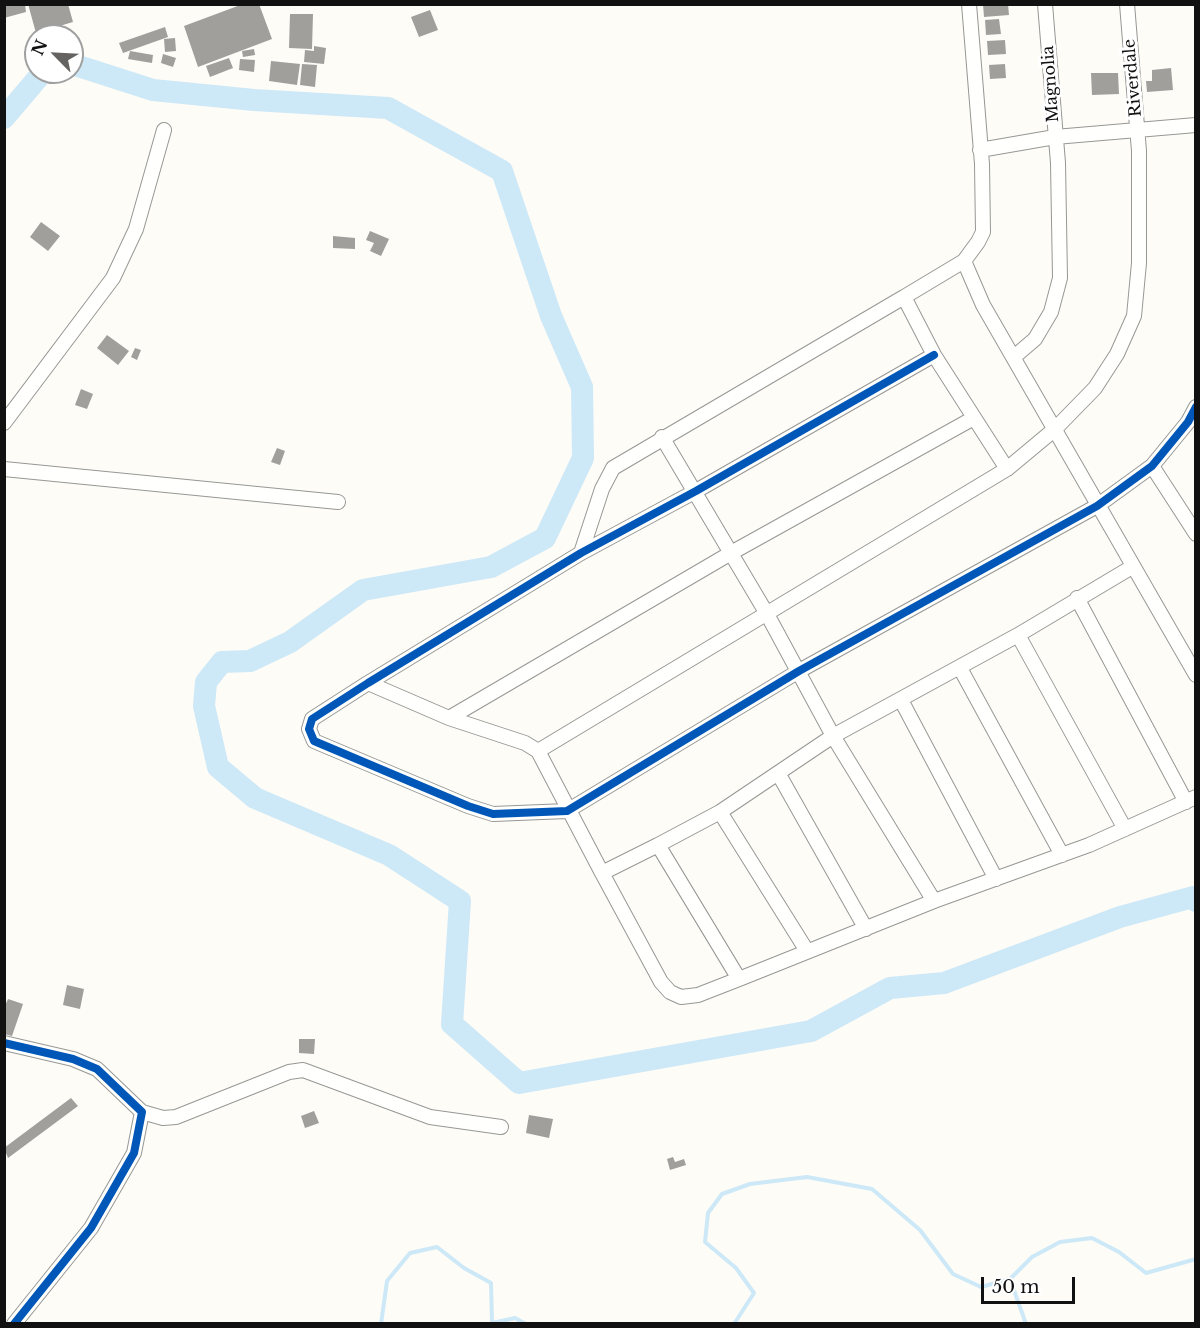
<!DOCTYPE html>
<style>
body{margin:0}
#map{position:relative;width:1200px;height:1328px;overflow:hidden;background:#fdfcf7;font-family:"Libre Baskerville",serif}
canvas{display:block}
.frame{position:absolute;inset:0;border:6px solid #111;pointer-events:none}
.north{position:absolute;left:24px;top:24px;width:60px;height:60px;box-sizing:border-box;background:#fff;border:2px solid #a0a0a0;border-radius:50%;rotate:294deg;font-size:16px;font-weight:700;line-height:24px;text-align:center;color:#111}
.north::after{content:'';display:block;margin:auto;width:21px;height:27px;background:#646362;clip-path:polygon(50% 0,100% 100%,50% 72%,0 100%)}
.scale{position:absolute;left:981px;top:1277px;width:94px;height:27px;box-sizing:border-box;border:3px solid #111;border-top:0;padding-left:8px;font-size:18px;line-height:21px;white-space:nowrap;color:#111;-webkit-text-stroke:4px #fff;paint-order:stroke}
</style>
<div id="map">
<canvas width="1200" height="1328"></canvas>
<div class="frame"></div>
<div class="north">N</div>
<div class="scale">50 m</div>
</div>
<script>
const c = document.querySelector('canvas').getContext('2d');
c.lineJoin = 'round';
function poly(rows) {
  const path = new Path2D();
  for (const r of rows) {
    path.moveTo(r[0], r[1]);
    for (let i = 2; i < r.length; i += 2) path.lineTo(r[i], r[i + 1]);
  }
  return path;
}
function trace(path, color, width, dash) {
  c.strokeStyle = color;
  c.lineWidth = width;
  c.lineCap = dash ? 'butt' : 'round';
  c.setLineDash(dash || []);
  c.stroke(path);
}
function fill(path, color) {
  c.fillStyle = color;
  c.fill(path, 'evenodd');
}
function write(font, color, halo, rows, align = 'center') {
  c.font = font + ' "Libre Baskerville",serif';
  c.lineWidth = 6;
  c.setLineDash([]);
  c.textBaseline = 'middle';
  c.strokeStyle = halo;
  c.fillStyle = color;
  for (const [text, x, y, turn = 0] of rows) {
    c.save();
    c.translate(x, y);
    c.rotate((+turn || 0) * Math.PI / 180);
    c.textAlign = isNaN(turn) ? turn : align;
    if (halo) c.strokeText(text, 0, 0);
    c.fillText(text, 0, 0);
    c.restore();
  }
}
trace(poly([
 [1010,1279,1026,1324],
 [381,1324,387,1281,410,1253,437,1247,464,1268,491,1283,492,1323,515,1318,526,1324],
 [697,1324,716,1324],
 [734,1324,754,1293,736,1268,705,1242,708,1213,722,1194,750,1184,807,1177,872,1189,920,1230,953,1274,981,1287,1010,1279,1032,1257,1060,1242,1092,1238,1119,1252,1146,1273,1196,1259]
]), '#cde8f7', 4);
trace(poly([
 [72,64,153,90,254,100,388,108,502,171,551,316,582,387,583,458,545,538,491,567,363,590,290,642,250,661,222,662,206,682,204,706,218,767,255,798,389,855,460,901,452,1024,519,1083,811,1031,890,988,944,983,1120,917,1193,897,1196,901],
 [4,118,43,72]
]), '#cde8f7', 22);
fill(poly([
 [4,4,25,4,26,12,4,18],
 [28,4,68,4,73,22,36,33],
 [243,4,259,4,272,39,198,67,184,26],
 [983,4,1008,4,1009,15,984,17],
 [430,10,438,30,419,37,411,17],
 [290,14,313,14,312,49,289,48],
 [999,19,1001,34,986,35,985,20],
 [165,27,168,37,123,53,119,43],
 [175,38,176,51,165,52,164,39],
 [1005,40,1006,54,988,55,987,41],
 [314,46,326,48,324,64,304,62,305,50,314,51],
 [254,49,255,55,243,57,242,51],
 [130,51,153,55,152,63,128,59],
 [163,54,176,58,173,67,161,63],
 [229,58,233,68,210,77,206,66],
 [240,59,255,60,254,72,239,70],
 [271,61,300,64,297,85,269,81],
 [302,64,317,65,315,87,300,85],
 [1005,64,1006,78,990,79,989,65],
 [1171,68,1173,90,1147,92,1146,81,1152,81,1152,70],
 [1091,73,1118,73,1119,94,1092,95],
 [41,222,60,236,48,251,30,237],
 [370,231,389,239,381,256,370,251,374,243,366,240],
 [333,236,355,238,355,249,333,248],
 [107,335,129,351,118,365,97,348],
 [135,348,141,350,137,360,131,357],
 [81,389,93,394,87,409,75,405],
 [277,448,285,451,280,465,271,462],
 [67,985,84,989,80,1009,63,1005],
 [8,999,23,1004,12,1036,4,1034,4,1008],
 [299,1039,315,1039,314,1054,299,1053],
 [71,1098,78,1106,8,1158,4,1148],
 [314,1111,319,1123,305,1128,301,1116],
 [529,1115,553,1119,549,1138,526,1133],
 [673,1157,675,1162,684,1159,686,1165,670,1170,667,1159]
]), '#a19f9c');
const minor = poly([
 [969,4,982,164,983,232,978,242,964,261,983,305,1196,675],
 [980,150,1055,137,1196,125],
 [904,297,964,261],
 [934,355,696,491,581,553,368,683,312,719,309,729,314,741,468,806,493,814,567,811,799,671,1097,506,1152,466,1188,422,1196,407],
 [1014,357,1035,339,1051,312,1060,278,1058,163,1045,4],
 [4,423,113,278,136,229,164,130],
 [662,437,767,614,833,736,934,901,739,979,658,845,720,812,833,736,1018,635],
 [1152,466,1196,534],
 [4,469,338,502],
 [581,553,602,489,613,468,904,297,934,355,1007,469],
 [1077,598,1186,802],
 [960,668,1062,855],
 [368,683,449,718],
 [901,700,996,879],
 [538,751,1007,469,1055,429,1095,388,1117,354,1134,316,1139,263,1139,151,1127,4],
 [778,773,866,929],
 [720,812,807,951],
 [1125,829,1018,635,1132,567],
 [658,845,602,873,538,751,525,743,449,718,731,553,972,419],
 [602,873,661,982,670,992,681,997,698,995,739,979],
 [934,901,1089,845,1196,797],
 [4,1043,73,1059,97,1069,142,1112,134,1153,91,1228,14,1324],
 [142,1112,163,1118,176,1117,289,1072,303,1070,430,1117,501,1127]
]);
trace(minor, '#979795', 16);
trace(minor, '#fffffe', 14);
trace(poly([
 [934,355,696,491,581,553,368,683,312,719,309,729,314,741,468,806,493,814,567,811,799,671,1097,506,1152,466,1188,422,1196,407],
 [4,1043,73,1059,97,1069,142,1112,134,1153,91,1228,14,1324]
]), '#0057b8', 8);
write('16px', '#111', '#fff', [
 ["Riverdale",1133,78,-95],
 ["Magnolia",1051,84,-94]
]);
</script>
